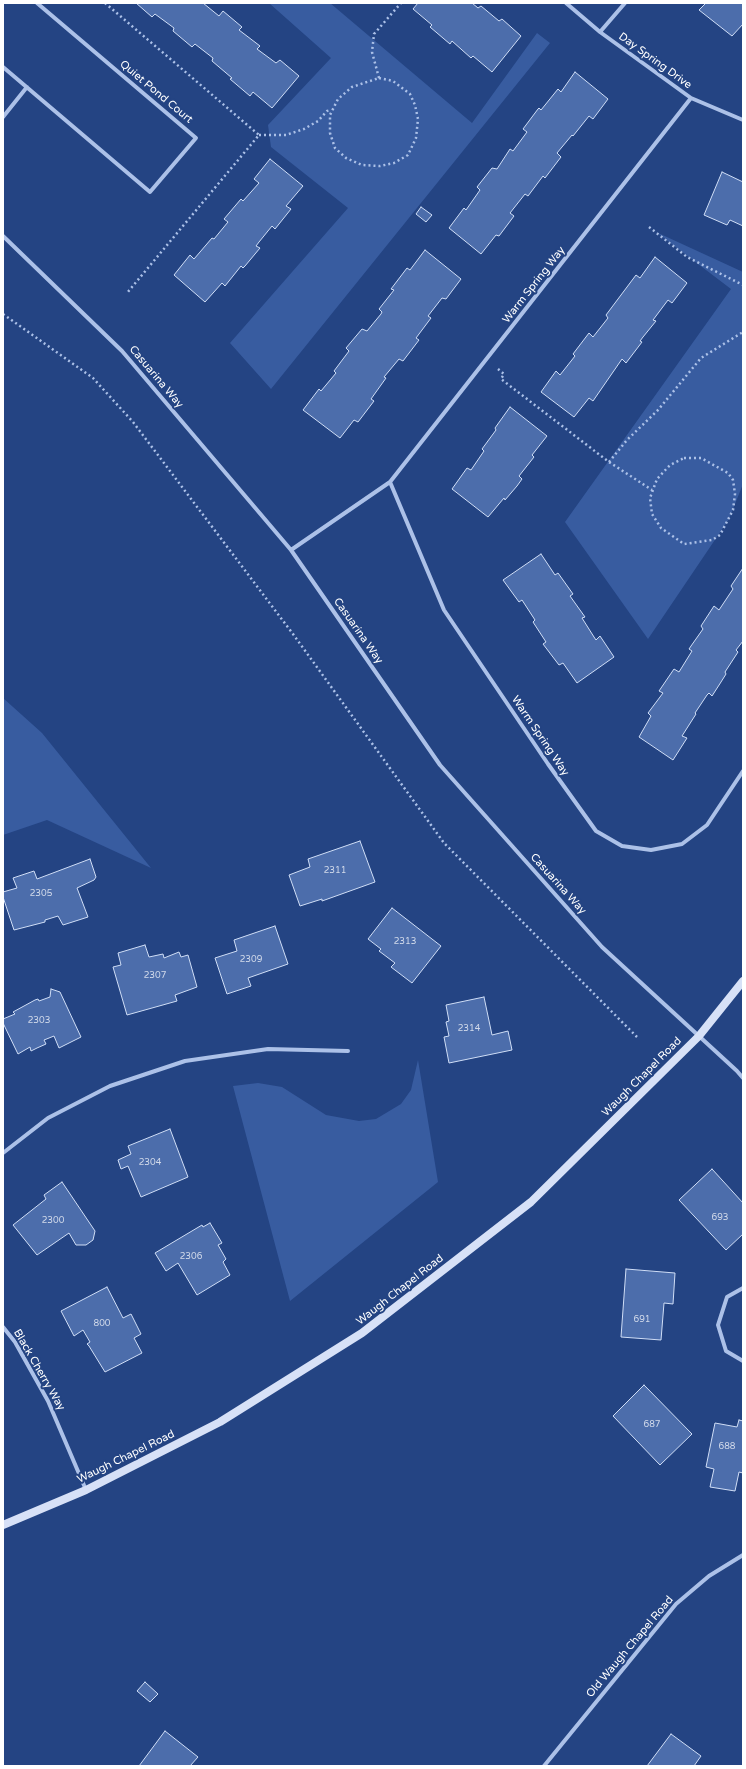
<!DOCTYPE html>
<style>
body{margin:0}
#map{position:relative;width:746px;height:1769px;overflow:hidden;background:#244483;font-family:"Varela Round",sans-serif}
canvas{display:block}
.frame{position:absolute;inset:0;border:4px solid #fff;pointer-events:none}
</style>
<div id="map">
<canvas width="746" height="1769"></canvas>
<div class="frame"></div>
</div>
<script>
const c = document.querySelector('canvas').getContext('2d');
c.lineJoin = 'round';
function fill(path, color) {
  c.fillStyle = color;
  c.fill(path, 'evenodd');
}
function poly(rows) {
  const path = new Path2D();
  for (const r of rows) {
    path.moveTo(r[0], r[1]);
    for (let i = 2; i < r.length; i += 2) path.lineTo(r[i], r[i + 1]);
  }
  return path;
}
function trace(path, color, width, dash) {
  c.strokeStyle = color;
  c.lineWidth = width;
  c.lineCap = dash ? 'butt' : 'round';
  c.setLineDash(dash || []);
  c.stroke(path);
}
function write(font, color, halo, rows, align = 'center') {
  c.font = font + ' "Varela Round",sans-serif';
  c.lineWidth = 4;
  c.setLineDash([]);
  c.textBaseline = 'middle';
  c.strokeStyle = halo;
  c.fillStyle = color;
  for (const [text, x, y, turn = 0] of rows) {
    c.save();
    c.translate(x, y);
    c.rotate((+turn || 0) * Math.PI / 180);
    c.textAlign = isNaN(turn) ? turn : align;
    if (halo) c.strokeText(text, 0, 0);
    c.fillText(text, 0, 0);
    c.restore();
  }
}
fill(poly([
 [269,3,330,3,472,123,537,33,550,43,271,389,230,343,348,208,271,147,268,125,331,58],
 [656,232,743,272,743,484,729,519,648,639,565,522,731,289],
 [3,698,42,733,151,868,47,820,3,835],
 [418,1060,438,1182,290,1301,233,1086,258,1083,282,1087,326,1115,359,1121,376,1119,401,1104,411,1090]
]), '#385ca0');
const building = poly([
 [136,3,203,3,219,16,223,11,242,27,239,30,260,46,257,49,276,63,280,60,299,76,272,108,253,92,250,96,230,79,232,78,212,61,213,58,195,44,192,47,173,31,174,28,155,14,152,17,136,3],
 [418,3,472,3,478,8,481,6,499,21,502,19,521,36,492,72,473,56,471,58,452,41,450,44,430,27,432,25,413,9,418,3],
 [706,3,743,3,743,24,732,36,699,10,706,3],
 [575,72,608,99,593,119,589,116,573,136,572,135,557,153,561,157,545,178,543,176,528,196,525,194,510,213,514,216,499,236,496,235,481,254,449,228,464,208,466,210,480,190,477,187,492,168,497,169,510,149,513,151,527,132,523,129,538,109,539,108,541,110,558,89,561,92,575,72],
 [270,159,303,186,286,206,291,209,275,229,272,226,259,242,256,246,260,248,245,266,243,268,241,266,225,286,222,283,205,302,174,275,190,255,194,259,212,238,214,239,228,222,224,219,241,199,243,201,259,183,254,179,270,159],
 [722,172,743,182,743,226,730,220,727,225,704,215,722,172],
 [421,207,432,215,426,222,416,214,421,207],
 [425,250,461,279,446,299,442,298,428,316,431,318,416,338,419,340,403,361,399,359,384,377,386,378,371,399,374,401,358,422,354,420,340,438,303,410,319,389,321,391,336,373,334,371,349,351,346,348,362,329,367,331,381,314,382,312,379,309,394,290,391,289,407,268,410,270,425,250],
 [655,257,687,283,672,303,668,300,653,320,656,321,643,337,640,341,642,342,626,363,622,359,593,401,589,398,574,417,541,392,556,371,560,375,575,356,573,354,589,333,593,337,608,318,606,315,636,275,640,278,655,257],
 [510,407,547,436,532,455,534,457,519,476,522,479,517,486,505,500,504,498,488,517,452,489,467,468,471,470,484,451,482,449,496,430,495,428,510,407],
 [541,554,555,575,558,573,573,594,570,596,585,617,582,618,594,637,596,640,600,636,614,657,577,683,563,663,559,665,543,644,546,642,533,622,535,620,522,600,519,602,503,580,541,554],
 [743,568,743,641,736,650,738,652,725,672,726,674,721,682,712,696,709,693,707,695,695,713,696,714,682,736,687,738,673,760,639,737,651,716,648,713,663,693,659,691,674,669,679,672,692,651,689,649,691,646,703,629,701,626,714,606,719,610,733,589,731,586,743,568],
 [360,841,375,882,322,901,322,899,300,906,289,875,310,867,308,859,360,841],
 [90,859,96,877,94,880,77,888,88,917,63,925,58,916,45,920,45,922,14,930,3,897,3,892,17,888,13,878,34,871,37,879,90,859],
 [392,908,441,946,412,983,391,967,395,963,379,951,381,949,368,939,392,908],
 [275,926,288,964,248,978,251,986,227,994,215,958,237,951,234,940,275,926],
 [145,945,149,957,163,954,164,958,179,952,181,957,188,955,197,987,175,995,177,1001,127,1015,113,967,121,965,118,953,145,945],
 [51,989,60,992,81,1037,59,1048,54,1036,44,1040,46,1044,37,1048,31,1051,30,1047,18,1054,3,1023,3,1019,15,1014,13,1012,35,1000,38,999,39,1001,50,997,51,989],
 [484,997,492,1035,508,1031,512,1050,449,1063,444,1037,449,1036,446,1022,449,1021,446,1005,484,997],
 [170,1129,188,1177,141,1197,128,1166,121,1169,118,1160,131,1154,128,1146,170,1129],
 [712,1169,743,1203,743,1234,726,1250,679,1200,712,1169],
 [62,1182,95,1231,93,1240,86,1245,76,1245,69,1233,37,1255,13,1225,46,1199,44,1195,62,1182],
 [210,1223,222,1243,218,1245,226,1259,223,1262,230,1275,197,1295,178,1263,166,1271,155,1253,202,1225,203,1227,210,1223],
 [626,1269,675,1273,673,1304,664,1303,661,1340,621,1337,626,1269],
 [107,1287,123,1318,131,1314,141,1334,134,1338,142,1353,105,1372,89,1346,87,1344,90,1342,83,1330,74,1336,61,1311,107,1287],
 [644,1385,692,1434,660,1465,613,1416,644,1385],
 [739,1420,743,1421,743,1473,739,1472,735,1491,710,1487,714,1469,706,1467,715,1423,737,1427,739,1420],
 [145,1682,158,1694,150,1702,137,1691,145,1682],
 [165,1731,198,1757,190,1766,139,1766,165,1731],
 [671,1734,701,1756,694,1766,647,1766,671,1734]
]);
fill(building, '#4c6dab');
trace(building, '#d0def6', 1);
trace(poly([
 [105,3,259,135,127,293],
 [379,78,393,81,410,94,415,105,418,119,416,138,408,155,394,163,380,166,362,165,346,158,335,148,330,133,330,115,338,99,352,87,379,78],
 [379,78,372,52,374,34,401,3],
 [259,135,286,135,304,129,318,121,327,111,331,110],
 [649,227,687,257,743,285],
 [3,314,93,378,133,422,293,634,444,843,637,1037],
 [498,369,504,374,501,379,609,462,652,490],
 [684,458,701,458,728,473,733,480,735,494,733,510,720,535,712,540,684,544,661,528,652,514,650,498,657,479,670,465,684,458],
 [609,462,627,440,658,410,701,358,743,332]
]), '#acc1e8', 2.5, [2, 3]);
trace(poly([
 [566,3,600,32,691,98,743,120],
 [600,32,625,3],
 [3,67,150,192,196,138,37,3],
 [3,117,27,87],
 [3,236,122,351,291,550,440,765,602,947,737,1071,743,1078],
 [390,482,444,610,548,764,596,831,622,846,651,850,682,844,707,825,743,771],
 [291,550,390,482,691,98],
 [3,1153,48,1118,110,1086,185,1061,268,1049,348,1051],
 [743,1288,727,1297,718,1325,726,1351,743,1361],
 [3,1327,15,1342,48,1401,86,1490],
 [544,1766,676,1604,709,1576,743,1555]
]), '#acc1e8', 4);
trace(poly([
 [3,1525,86,1490,220,1422,362,1333,531,1202,699,1036,743,981]
]), '#d7e1f7', 8);
write('9px', '#d2daea', null, [
 ["2311",335,871],
 ["2305",41,894],
 ["2313",405,942],
 ["2309",251,960],
 ["2307",155,976],
 ["2303",39,1021],
 ["2314",469,1029],
 ["2304",150,1163],
 ["693",720,1218],
 ["2300",53,1221],
 ["2306",191,1257],
 ["691",642,1320],
 ["800",102,1324],
 ["687",652,1425],
 ["688",727,1447]
]);
write('11px', '#fff', '#244483', [
 ["Day Spring Drive",655,61,36],
 ["Quiet Pond Court",156,92,40],
 ["Warm Spring Way",534,285,-52],
 ["Casuarina Way",156,377,50],
 ["Casuarina Way",358,631,55],
 ["Warm Spring Way",540,736,56],
 ["Casuarina Way",558,884,48],
 ["Waugh Chapel Road",642,1077,-45],
 ["Waugh Chapel Road",400,1290,-38],
 ["Black Cherry Way",39,1370,60],
 ["Waugh Chapel Road",126,1457,-26],
 ["Old Waugh Chapel Road",630,1647,-50]
]);
</script>
